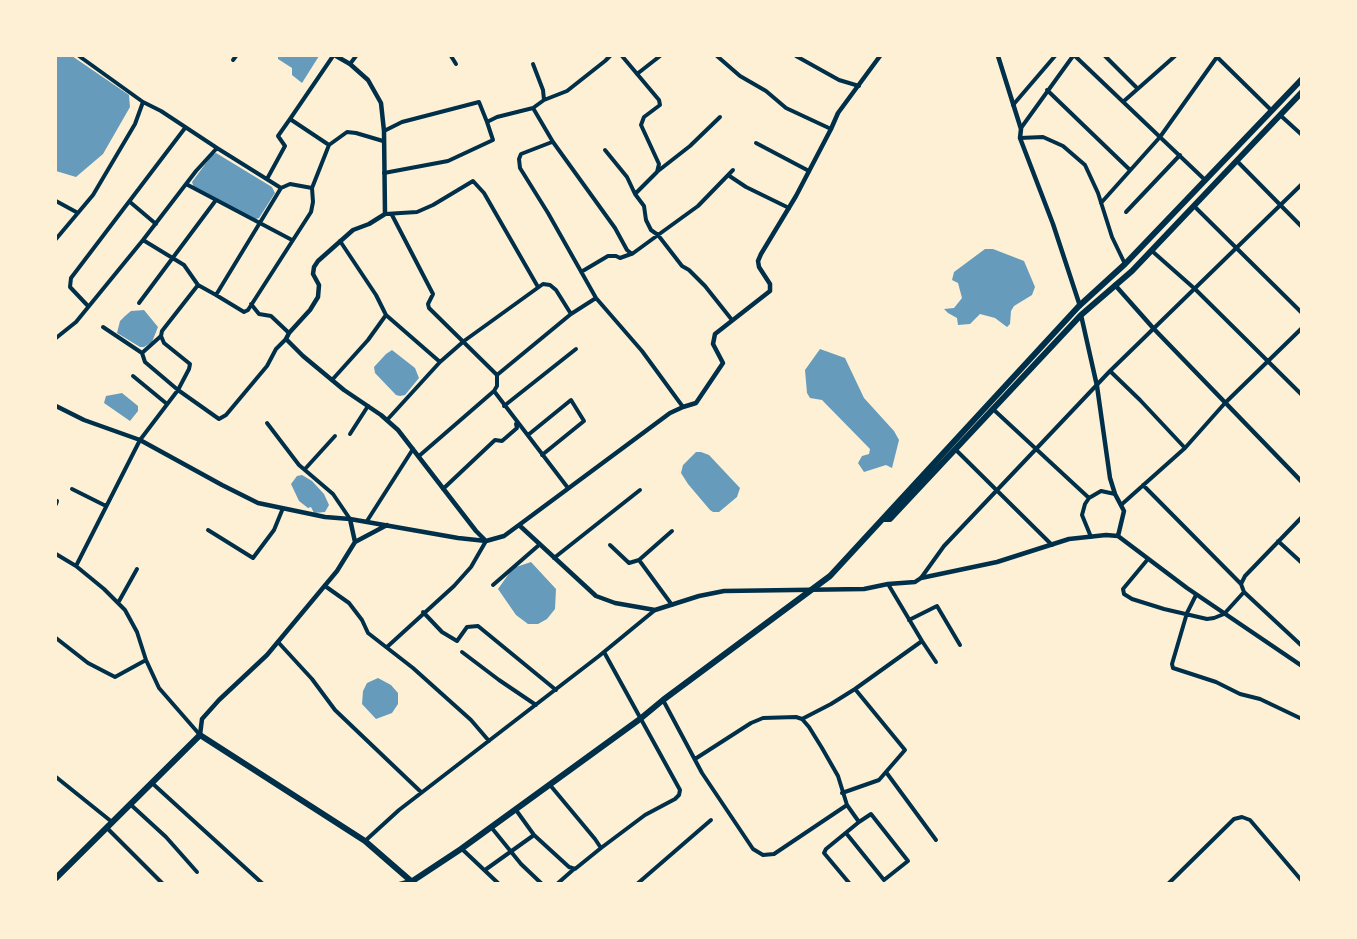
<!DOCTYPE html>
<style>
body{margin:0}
#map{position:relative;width:1357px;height:939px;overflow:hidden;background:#fdf0d5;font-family:"Archivo Narrow",sans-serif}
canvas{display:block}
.frame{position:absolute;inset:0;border:57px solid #fdf0d5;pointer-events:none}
</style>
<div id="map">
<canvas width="1357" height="939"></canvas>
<div class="frame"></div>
</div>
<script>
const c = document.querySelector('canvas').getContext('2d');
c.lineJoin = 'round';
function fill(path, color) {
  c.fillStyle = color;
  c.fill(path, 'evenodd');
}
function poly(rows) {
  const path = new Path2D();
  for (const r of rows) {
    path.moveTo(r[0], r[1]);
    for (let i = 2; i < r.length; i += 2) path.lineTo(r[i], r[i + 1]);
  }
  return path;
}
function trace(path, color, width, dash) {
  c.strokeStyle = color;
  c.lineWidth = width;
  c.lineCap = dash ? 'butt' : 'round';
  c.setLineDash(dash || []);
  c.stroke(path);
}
fill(poly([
 [56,56,72,56,129,95,130,107,103,154,76,177,56,171],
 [278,56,319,56,302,83,292,75,292,68,278,59],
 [216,153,272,187,275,193,259,218,253,220,194,188,192,182,212,155],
 [985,249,993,249,1024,261,1035,287,1032,295,1014,306,1011,311,1010,324,1007,327,995,318,980,314,970,324,958,325,957,318,948,313,944,309,954,308,962,298,958,283,952,280,954,272],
 [144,310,158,327,152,342,144,347,140,347,117,333,120,321,125,316,131,311],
 [820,349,845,358,864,398,894,431,899,440,892,468,886,465,864,472,858,463,862,456,869,454,870,449,822,400,810,398,807,393,805,370],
 [392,350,415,368,419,378,405,395,400,396,396,395,375,373,374,367,386,354],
 [122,393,138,406,138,411,130,421,104,403,106,396],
 [696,452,701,452,709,455,740,488,737,497,719,512,713,512,710,510,688,484,681,473,683,465],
 [302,475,312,481,324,494,329,505,325,512,314,513,311,507,308,508,299,501,291,484,297,476],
 [531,562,556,589,555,609,547,619,538,624,528,624,516,615,498,589,513,568],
 [378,678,391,685,398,693,398,704,392,713,376,719,362,704,363,691,367,683]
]), '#669bbc');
trace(poly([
 [79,56,143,102,161,111,217,148],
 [451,56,456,64],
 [610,56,605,61,567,91,544,100,533,108,553,142,615,228,627,250,632,254,658,235,682,266,689,270,705,286,732,320],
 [622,56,659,100,660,105,644,117,641,125,659,164,657,172,635,194,644,206,646,220,651,230,658,235,698,206,733,170],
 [717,56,740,76,766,91,786,108,831,129],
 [796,56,839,80,859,86],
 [1075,56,1204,179],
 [1105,56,1137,88],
 [1216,56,1271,110],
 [233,60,236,56],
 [350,64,356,56],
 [533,64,543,90,544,100],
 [637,74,660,56],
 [1047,90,1130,170],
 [1124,101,1175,56],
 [1013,105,1055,56],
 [1280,115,1302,135],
 [1021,128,1073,56],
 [384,131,402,122,479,102,487,122,497,117,533,108],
 [1020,138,1043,137,1063,146,1085,165,1098,193,1112,237,1125,264],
 [552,142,521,154,519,159,520,168,548,213,596,298,642,351,683,407],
 [756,143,809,171],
 [329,145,347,132,356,133,383,141],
 [605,150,627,177,635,194],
 [1237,161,1302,227],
 [658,171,690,146,720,117],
 [384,173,448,161,493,140,487,122],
 [728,175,746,187,789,208],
 [267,179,285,146,278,136,290,119],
 [186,184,292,240],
 [281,188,290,184,312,188],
 [56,201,78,213],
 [130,202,156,224],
 [1101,203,1160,137,1217,57],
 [1194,206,1302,313],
 [1126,212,1180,155],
 [385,214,417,212,433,205,473,181,484,193,538,287],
 [392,215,433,294,428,304,429,308,497,375,497,386,494,391,568,488],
 [56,239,93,195,135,124,143,102],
 [1152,251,1195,289,1302,395],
 [581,272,608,256,616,256,620,258,631,254],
 [216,295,281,188,217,148,196,171,143,240,184,265,198,285,216,295,244,312,248,310,311,212,313,202,312,188,329,145,290,119,333,56],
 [139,303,216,200],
 [251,304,259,314,271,316,289,333],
 [88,306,70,287,71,278,185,128],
 [386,315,440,362],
 [103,327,142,353,161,336],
 [56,338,76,322,143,240],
 [142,353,145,362,178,390,189,369,190,364,164,343,161,336,162,331,198,285],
 [1110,371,1140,400,1185,448,1225,403,1302,328],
 [497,375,571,314],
 [133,376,167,404],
 [332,380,368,340,386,315,376,295,340,241],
 [504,406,576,349],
 [994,410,1089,498],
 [387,420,440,362,464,341,543,284,550,285,556,290,571,314,596,298],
 [267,423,299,465,333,494,350,519],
 [350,434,368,406],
 [528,435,571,400,584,421,542,455],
 [956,450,1052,545],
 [419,456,494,391],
 [305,469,335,436],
 [1143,485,1241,584],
 [72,489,106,506],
 [443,489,495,440,502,441,517,428,516,424],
 [56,504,57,501],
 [1121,505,1185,448],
 [367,521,413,449],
 [208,530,253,558,274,530,283,508],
 [1091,537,1082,515,1085,504,1089,498,1101,491,1115,494],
 [1278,541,1302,563],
 [610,545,629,563,639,560,672,605],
 [56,554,76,566,104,589,125,610,137,632,146,660,159,688,200,735],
 [554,558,640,490],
 [1148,559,1123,589,1124,594,1132,599,1164,609,1207,619,1214,618,1224,614,1244,592,1302,646],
 [639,560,672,531],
 [76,566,140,440,178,390,219,419,226,415,267,366,276,349,286,339],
 [921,578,944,546,1110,371,1302,184],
 [888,584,922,641,936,662],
 [493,585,539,545],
 [325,586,349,603,362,620,368,633,413,668,471,720,489,741],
 [1244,592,1241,584,1245,576,1302,517],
 [1196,595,1187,613,1172,664,1173,668,1216,682,1240,694,1260,699,1302,719],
 [118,603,137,569],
 [423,612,442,632,457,641,467,627,478,626,556,690],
 [909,620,937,606,960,645],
 [56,638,88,663,115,677,146,660],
 [278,642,312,679,335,710,421,792],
 [387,647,454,586,471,567,486,541],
 [462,652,499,680,536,705],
 [663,700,702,773,753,849,763,855,774,854,847,805,838,776,822,748,809,727,802,719,796,717,763,718,751,723,695,759],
 [802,719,831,704,855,689,922,641],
 [886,772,936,840],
 [56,777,112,822],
 [152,783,263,884],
 [842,793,879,780,905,750,855,689],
 [130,804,166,837,197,872],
 [516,810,534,835,569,867,575,869,601,848,595,839,550,785],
 [491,827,521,864,542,884],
 [107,828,163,884],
 [846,833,884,880,908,861,871,814,859,822,847,805],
 [365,841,399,810,599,656,655,610],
 [601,848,645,815,675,799,679,795,680,790,604,652],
 [462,849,499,884],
 [485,870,534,835],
 [399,884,410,881],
 [557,884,574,869],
 [637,884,711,820],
 [850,884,824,853,826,849,859,822],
 [1168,884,1234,819,1242,817,1250,820,1302,881]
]), '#003049', 4);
trace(poly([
 [336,56,350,64,368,80,381,103,384,131,385,214,369,224,353,230,318,261,314,267,313,274,319,285,318,297,310,310,289,333,286,339,303,356,344,390,381,415,398,430,476,531,486,541],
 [998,56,1021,129,1020,138,1053,224,1080,306],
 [1115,285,1154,329,1302,482],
 [1081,315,1097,386,1110,478,1115,494,1124,511,1118,536],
 [56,406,84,420,140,440,222,485,258,503,325,517,350,519,458,538,486,541,504,536,519,525,596,596,615,603,655,610,699,596,724,591,864,589,888,584,915,582,921,578,997,562,1069,539,1106,535,1118,536,1187,588,1302,666],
 [519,525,670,413,683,407,696,403,723,363,713,344,715,334,770,291,770,284,759,267,758,261,761,254,796,196,831,129,838,113,880,56],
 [355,542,387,525],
 [200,735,202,719,219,700,267,655,337,571,355,542,350,519]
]), '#003049', 4.5);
trace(poly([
 [884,519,890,519,1081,315,1132,271,1302,92],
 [56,878,200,735,365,841,411,881],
 [408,884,461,849,640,719,663,700,830,576,1079,306,1125,264,1302,79]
]), '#003049', 6);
</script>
